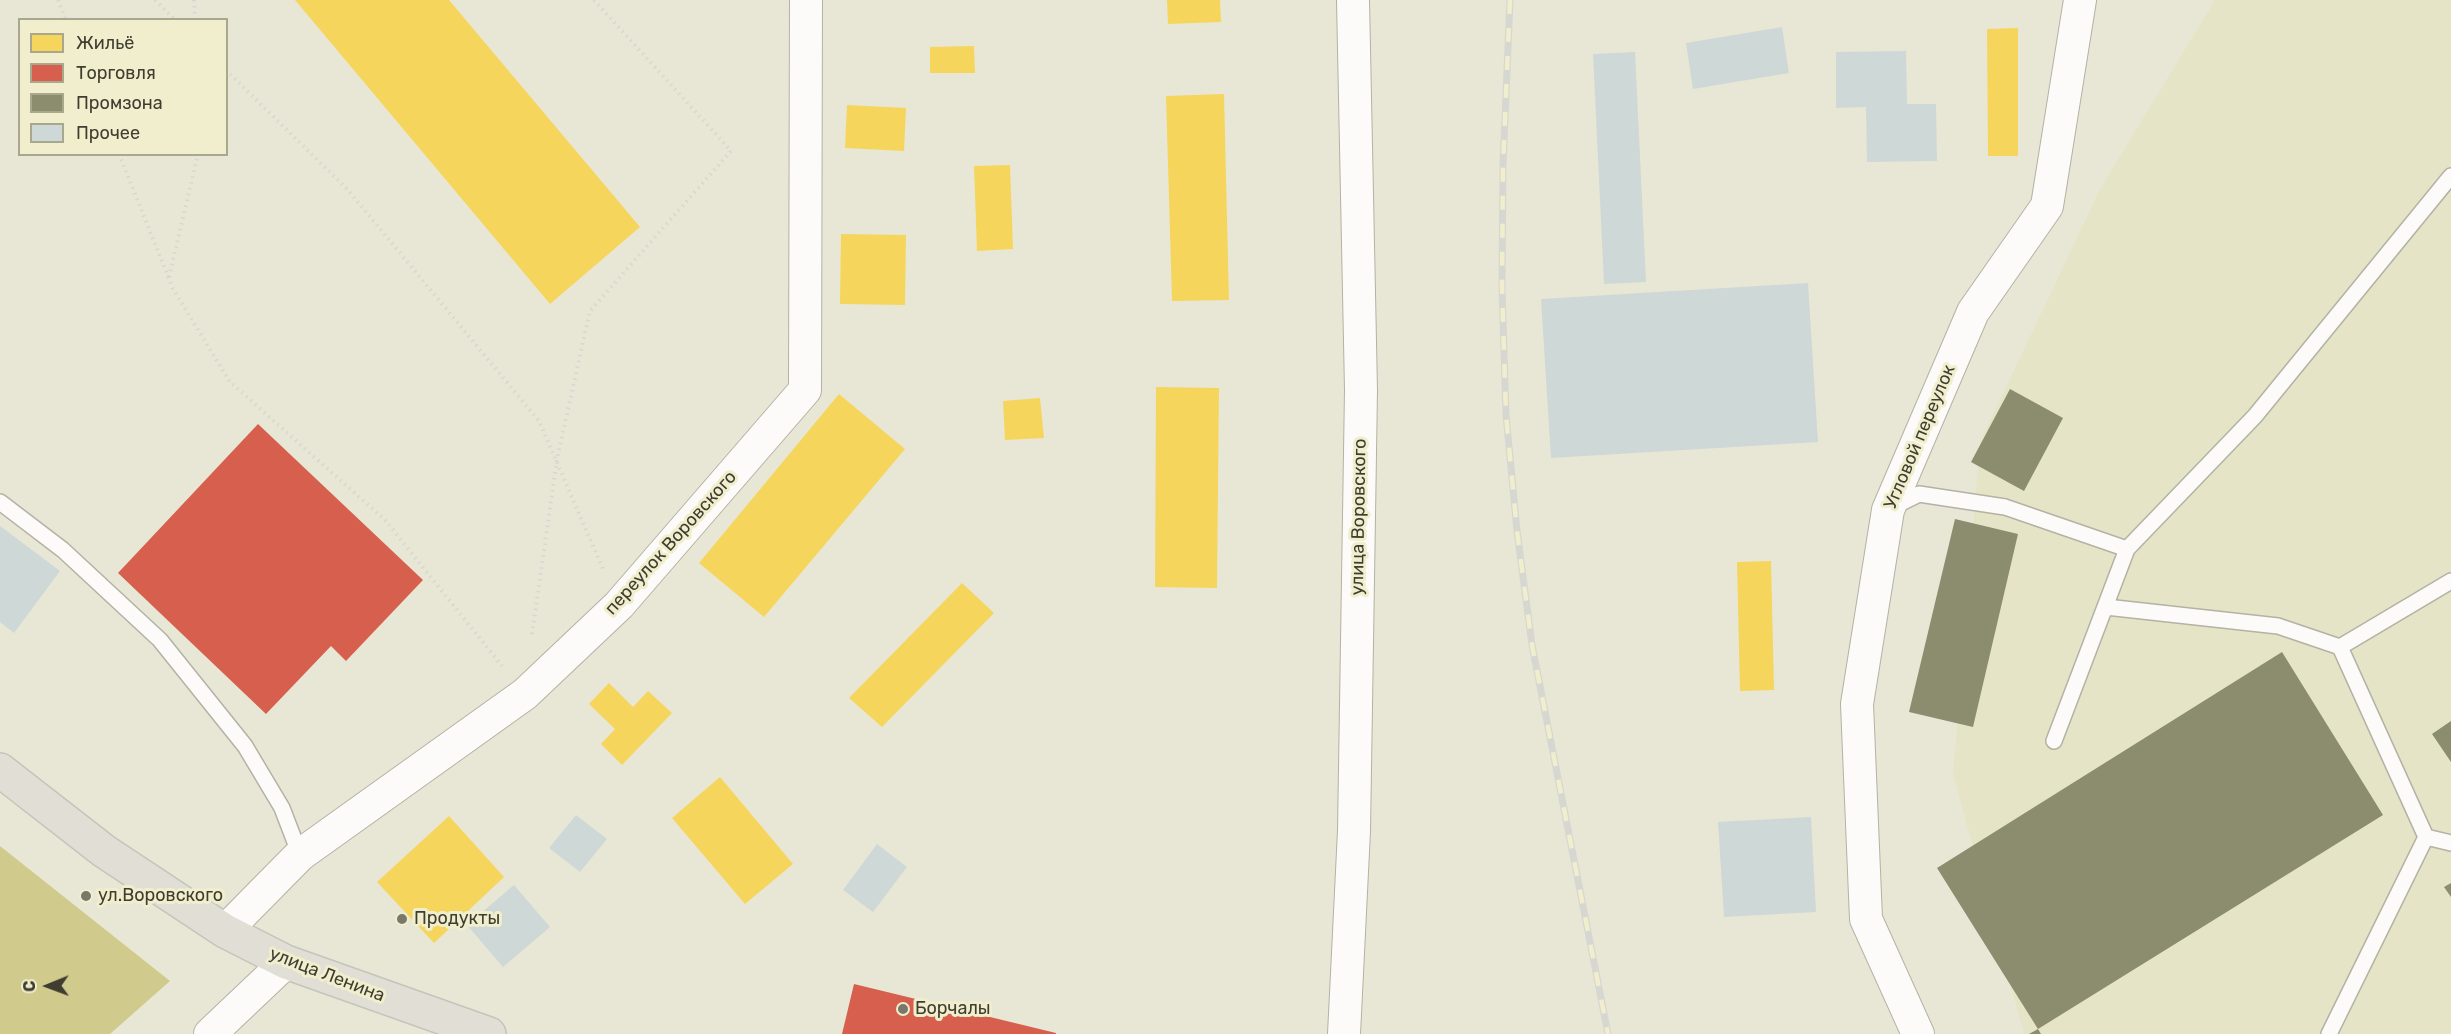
<!DOCTYPE html>
<meta charset="utf-8">
<style>
body{margin:0}
#map{position:relative;width:2451px;height:1034px;overflow:hidden;background:#e8e7d5;font-family:Rubik,sans-serif}
canvas{display:block}
.legend{position:absolute;left:18px;top:18px;width:210px;height:138px;box-sizing:border-box;background:#f0eecd;border:2px solid #a9a78e;margin:0;padding:8px 10px;list-style:none;font-size:18px;color:#3e3d30}
.legend li{display:flex;align-items:center;gap:12px;height:30px}
.legend b{width:30px;border:2px solid #a9a78e}
.north{position:absolute;left:18px;top:956px;width:60px;height:60px;-webkit-text-stroke:4px #f0eecd;paint-order:stroke;rotate:269deg;font-size:16px;font-weight:700;line-height:24px;text-align:center;color:#3e3d30}
.north::after{content:'';display:block;margin:auto;width:21px;height:27px;background:#3e3d30;clip-path:polygon(50% 0,100% 100%,50% 72%,0 100%)}
</style>
<div id="map">
<canvas width="2451" height="1034"></canvas>
<ul class="legend">
<li><b style="height:16px;background:#f6d55c"></b>Жильё</li>
<li><b style="height:16px;background:#d6604d"></b>Торговля</li>
<li><b style="height:16px;background:#8c8c6e"></b>Промзона</li>
<li><b style="height:16px;background:#ced8d7"></b>Прочее</li>
</ul>
<div class="north">С</div>
</div>
<script>
const c = document.querySelector('canvas').getContext('2d');
c.lineJoin = 'round';
function fill(path, color) {
  c.fillStyle = color;
  c.fill(path, 'evenodd');
}
function poly(rows) {
  const path = new Path2D();
  for (const r of rows) {
    path.moveTo(r[0], r[1]);
    for (let i = 2; i < r.length; i += 2) path.lineTo(r[i], r[i + 1]);
  }
  return path;
}
function trace(path, color, width, dash) {
  c.strokeStyle = color;
  c.lineWidth = width;
  c.lineCap = dash ? 'butt' : 'round';
  c.setLineDash(dash || []);
  c.stroke(path);
}
function write(font, color, halo, rows, align = 'center') {
  c.font = font + ' Rubik,sans-serif';
  c.lineWidth = 6;
  c.setLineDash([]);
  c.textBaseline = 'middle';
  c.strokeStyle = halo;
  c.fillStyle = color;
  for (const [text, x, y, turn = 0] of rows) {
    c.save();
    c.translate(x, y);
    c.rotate((+turn || 0) * Math.PI / 180);
    c.textAlign = isNaN(turn) ? turn : align;
    if (halo) c.strokeText(text, 0, 0);
    c.fillText(text, 0, 0);
    c.restore();
  }
}
fill(poly([
 [2215,0,2451,0,2451,1034,2024,1034,1953,774,1980,442,2100,189]
]), '#e6e4c6');
fill(poly([
 [0,846,170,981,110,1034,0,1034]
]), '#d0ca8c');
fill(poly([
 [295,0,449,0,640,227,550,304],
 [1167,0,1220,0,1221,22,1168,24],
 [2018,28,2018,156,1988,156,1987,29],
 [974,46,975,73,930,73,930,47],
 [1224,94,1229,300,1172,301,1166,96],
 [847,105,906,108,904,151,845,148],
 [1010,165,1013,249,977,251,974,166],
 [841,234,906,235,905,305,840,304],
 [1156,387,1219,388,1217,588,1155,587],
 [839,394,905,449,764,617,699,563],
 [1040,398,1044,438,1005,440,1003,401],
 [1771,561,1774,690,1740,691,1737,562],
 [962,583,994,613,882,727,849,698],
 [609,683,633,707,648,691,672,713,622,765,601,744,615,729,589,704],
 [720,777,793,864,745,904,672,818],
 [449,816,504,877,434,943,377,882]
]), '#f6d55c');
fill(poly([
 [258,424,423,580,346,661,331,646,266,714,118,573],
 [854,984,1056,1033,1056,1034,842,1034]
]), '#d6604d');
fill(poly([
 [2010,389,2063,418,2024,491,1971,462],
 [1955,519,2018,534,1973,727,1909,712],
 [2282,652,2383,815,2038,1029,2041,1034,2029,1034,2038,1029,1937,868],
 [2451,721,2451,762,2432,734],
 [2451,883,2451,897,2444,887]
]), '#8c8c6e');
fill(poly([
 [1782,27,1789,73,1693,89,1686,43],
 [1906,51,1907,104,1936,104,1937,161,1867,162,1866,107,1836,108,1836,52],
 [1635,52,1646,282,1604,284,1593,54],
 [1808,283,1818,442,1551,458,1541,299],
 [0,526,60,571,14,633,0,622],
 [576,815,607,839,580,872,549,848],
 [1811,817,1816,912,1724,917,1718,822],
 [877,844,907,867,873,912,843,890],
 [514,885,550,927,503,967,467,925]
]), '#ced8d7');
const service = poly([
 [0,502,63,550,160,640,245,746,282,808,300,855],
 [1893,507,1919,494,2005,507,2127,549],
 [2106,607,2278,626,2340,647,2426,837,2329,1034],
 [2340,647,2451,581],
 [2054,741,2127,549,2255,416,2451,176],
 [2426,837,2451,843]
]);
const minor = poly([
 [225,931,300,855,525,694,619,605,805,390,806,0],
 [210,1034,286,962],
 [1344,1034,1354,831,1361,390,1353,0],
 [1918,1034,1866,919,1857,704,1888,510,1973,312,2047,206,2080,0]
]);
const primary = poly([
 [0,770,104,851,225,931,286,962,489,1034]
]);
trace(service, '#b3b2a4', 18);
trace(minor, '#b3b2a4', 34);
trace(primary, '#c5c4bb', 36);
trace(poly([
 [58,0,66,20],
 [155,0,175,20],
 [194,0,195,20],
 [226,70,347,189,539,421,603,569],
 [119,154,173,289,230,382,385,520,502,666],
 [169,277,198,154],
 [532,634,557,459,590,311,731,151,594,0]
]), '#d7d7d1', 4, [1.5, 4.5]);
trace(service, '#fcfbf9', 15);
trace(minor, '#fcfbf9', 32);
trace(primary, '#e0ded5', 33);
const rail = poly([
 [1510,0,1503,165,1502,287,1506,415,1517,531,1532,645,1608,1034]
]);
trace(rail, '#d7d7d1', 7);
trace(rail, '#f0eecd', 4.5, [14]);
for (const [x, y, r, color] of [
 [86,896,6,"#7a786a"],
 [402,919,6,"#7a786a"],
 [903,1009,6,"#7a786a"]
]) {
  const dot = new Path2D();
  dot.arc(x, y, r, 0, 2 * Math.PI);
  c.fillStyle = color;
  c.fill(dot);
  trace(dot, '#f0eecd', 2);
}
write('18px', '#3e3d30', '#f0eecd', [
 ["Угловой переулок",1920,437,-67],
 ["улица Воровского",1359,517,-89],
 ["переулок Воровского",671,543,-48],
 ["улица Ленина",327,975,21]
]);
write('18px', '#3e3d30', '#f0eecd', [
 ["ул.Воровского",98,896],
 ["Продукты",414,919],
 ["Борчалы",915,1009]
], 'left');
</script>
